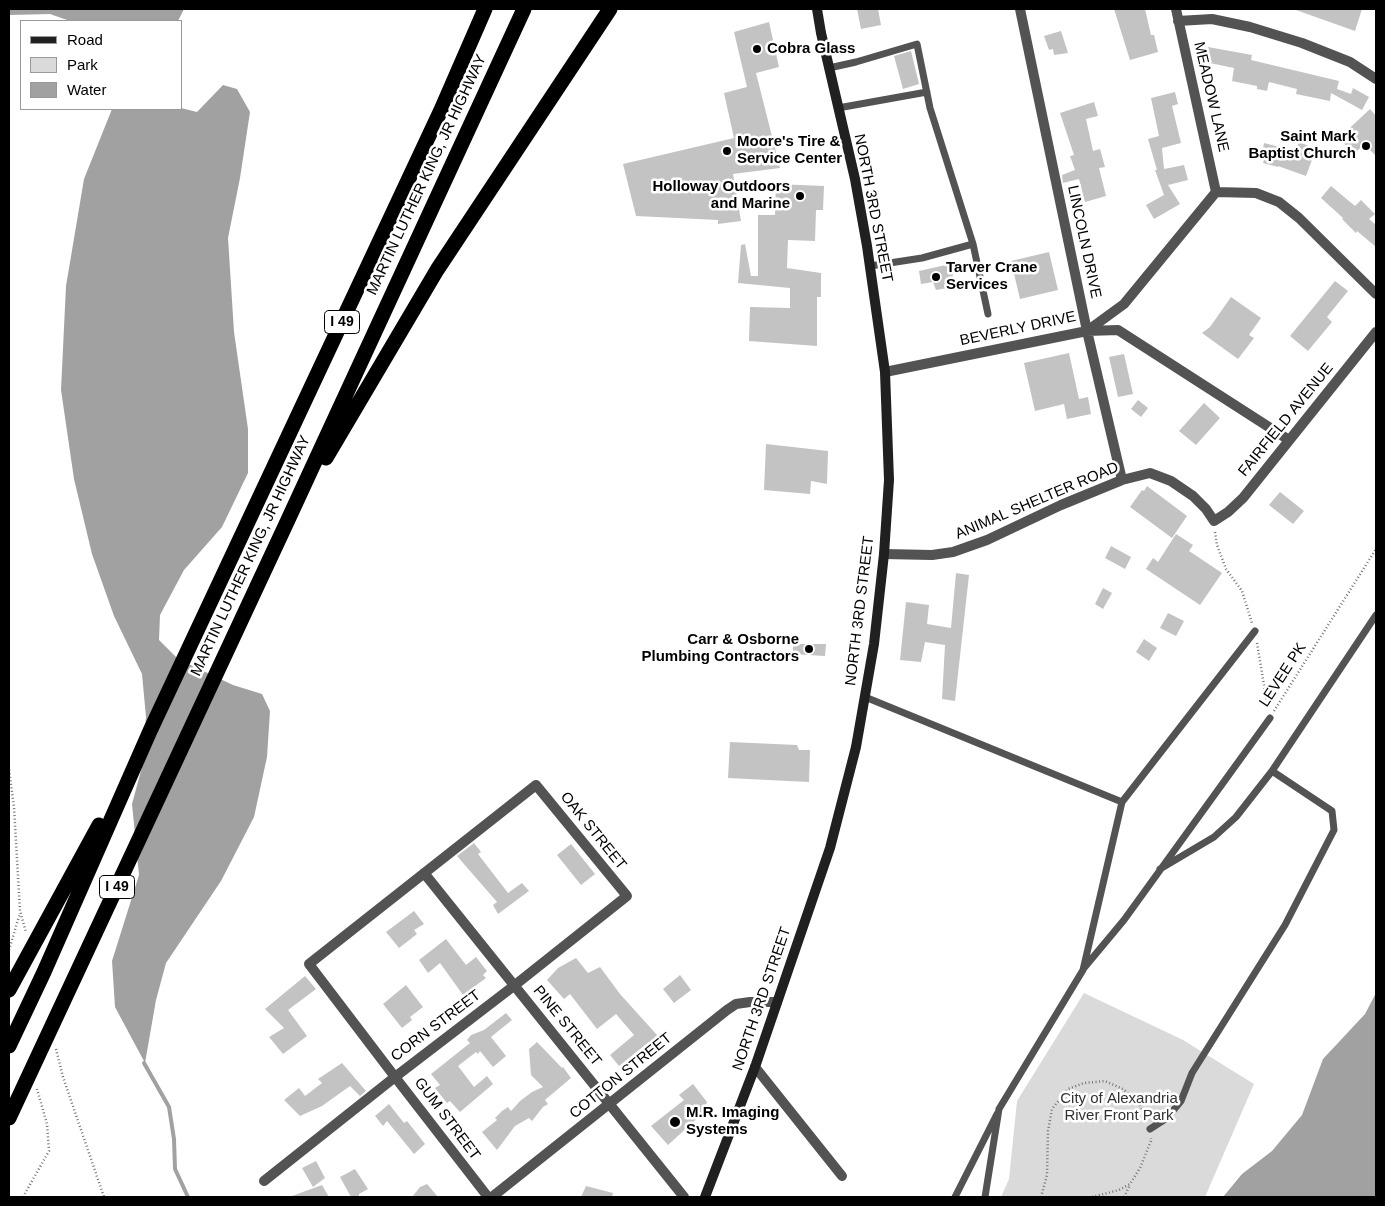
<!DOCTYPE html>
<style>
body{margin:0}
#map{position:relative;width:1385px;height:1206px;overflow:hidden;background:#fff;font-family:Arial,sans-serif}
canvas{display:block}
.frame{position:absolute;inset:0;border:10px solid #000;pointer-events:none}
.legend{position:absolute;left:20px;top:20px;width:162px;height:90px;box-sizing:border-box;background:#fff;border:1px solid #999;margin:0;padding:6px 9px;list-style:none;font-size:15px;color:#000}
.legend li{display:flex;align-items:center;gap:10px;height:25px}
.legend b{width:25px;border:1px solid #999}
</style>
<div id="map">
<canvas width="1385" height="1206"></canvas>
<div class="frame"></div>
<ul class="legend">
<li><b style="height:6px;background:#202020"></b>Road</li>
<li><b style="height:14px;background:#dadada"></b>Park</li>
<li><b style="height:14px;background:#a1a1a1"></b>Water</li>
</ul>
</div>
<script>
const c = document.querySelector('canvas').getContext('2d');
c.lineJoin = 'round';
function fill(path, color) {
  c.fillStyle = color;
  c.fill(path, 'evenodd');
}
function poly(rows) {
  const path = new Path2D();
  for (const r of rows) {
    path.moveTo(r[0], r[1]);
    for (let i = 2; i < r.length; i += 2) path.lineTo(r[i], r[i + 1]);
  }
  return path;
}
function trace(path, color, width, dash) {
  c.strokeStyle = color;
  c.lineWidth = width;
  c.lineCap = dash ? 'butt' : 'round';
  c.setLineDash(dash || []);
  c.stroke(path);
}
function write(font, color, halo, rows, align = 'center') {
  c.font = font + ' Arial,sans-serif';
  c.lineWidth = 5;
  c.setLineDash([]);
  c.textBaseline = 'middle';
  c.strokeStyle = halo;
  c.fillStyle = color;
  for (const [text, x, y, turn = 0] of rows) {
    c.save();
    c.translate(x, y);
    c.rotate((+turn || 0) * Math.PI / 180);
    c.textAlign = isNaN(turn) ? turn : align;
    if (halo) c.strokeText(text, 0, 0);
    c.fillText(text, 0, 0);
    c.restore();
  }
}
fill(poly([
 [1084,993,1183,1040,1254,1084,1205,1197,1001,1197,1009,1179,1017,1101]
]), '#dadada');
fill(poly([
 [9,9,184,9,178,21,70,21,50,14,9,15],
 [223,85,237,89,250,112,240,178,228,238,234,332,248,429,248,473,222,527,184,570,160,615,159,640,178,659,233,685,262,694,270,711,267,757,254,817,221,881,166,963,156,1000,145,1063,115,1007,112,961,139,875,132,804,142,767,146,717,142,674,114,616,92,554,74,479,61,390,66,286,84,179,112,109,181,108,197,112],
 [1376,993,1376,1197,1223,1197,1242,1174,1272,1151,1302,1115,1323,1059,1365,1014]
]), '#a1a1a1');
trace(poly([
 [144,1063,169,1107,174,1139,175,1169,188,1197]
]), '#a1a1a1', 4);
fill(poly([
 [857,9,878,9,881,25,861,29],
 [1114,9,1145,9,1151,35,1154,35,1158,52,1130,60],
 [1296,9,1362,9,1355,31,1296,10],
 [769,22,779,67,756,73,780,168,733,174,741,221,718,224,718,220,636,216,623,164,734,138,724,93,747,87,734,32],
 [1061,31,1068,53,1054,55,1053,49,1049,50,1044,36],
 [1208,47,1252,55,1251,60,1339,81,1337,89,1351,94,1353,88,1369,97,1362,110,1331,93,1330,101,1296,94,1297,89,1269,82,1267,91,1257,89,1257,86,1232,81,1234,68,1205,62],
 [911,51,919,84,903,89,894,56],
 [1175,92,1178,104,1172,106,1181,143,1162,148,1164,169,1184,165,1188,180,1168,185,1180,204,1154,219,1146,205,1164,195,1155,170,1157,170,1148,139,1159,136,1151,98],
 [1094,102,1098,116,1086,119,1093,151,1100,149,1105,167,1099,168,1106,196,1085,202,1079,179,1063,183,1062,175,1075,170,1070,156,1074,155,1060,113],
 [1370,109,1376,116,1376,156,1364,144,1354,154,1339,138],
 [1299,142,1316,149,1306,176,1278,166,1278,167,1263,163,1266,154,1262,153,1264,143,1295,151],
 [776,184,824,186,823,210,816,210,815,241,788,240,787,268,821,273,821,297,817,297,817,346,749,341,750,307,790,308,790,288,738,283,741,245,745,244,751,276,758,276,758,215,775,215],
 [1331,186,1355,206,1361,200,1375,214,1369,219,1376,225,1376,247,1357,231,1356,233,1342,219,1343,218,1321,198],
 [1049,252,1058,290,1020,299,1011,261],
 [950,264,953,276,951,277,953,287,936,290,933,282,921,284,919,271],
 [1335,281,1348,291,1327,317,1332,322,1308,351,1290,336],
 [1231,297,1261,318,1249,335,1254,338,1238,359,1202,333,1210,327],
 [1069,353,1079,399,1088,397,1091,414,1067,419,1064,404,1035,411,1024,363],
 [1124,354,1133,394,1118,397,1109,357],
 [1138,400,1148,408,1141,417,1131,409],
 [1204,403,1220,418,1196,445,1179,431],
 [766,444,828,451,827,484,811,481,810,494,764,490],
 [1147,486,1187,516,1172,538,1130,507,1142,490,1144,491],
 [1280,492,1304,511,1293,524,1269,505],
 [1176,534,1193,545,1189,551,1222,573,1200,605,1146,569,1153,558,1158,562],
 [1111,546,1131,557,1125,569,1105,558],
 [956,573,969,575,955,701,942,699,945,645,925,642,921,662,900,660,906,602,929,605,927,624,951,628],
 [1103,588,1112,593,1103,609,1095,604],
 [1168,613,1184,621,1176,636,1160,628],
 [1144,639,1157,648,1149,661,1136,652],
 [793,644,826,644,825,656,793,654],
 [730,742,797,745,799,750,810,750,809,782,728,778],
 [474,843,481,852,478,854,508,893,522,883,529,891,498,914,493,905,497,902,457,856],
 [571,844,595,874,581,885,557,855],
 [414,911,424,924,414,930,417,934,399,948,386,932],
 [446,939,466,965,476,957,487,971,483,975,486,978,463,995,440,963,428,973,419,960],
 [576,958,588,973,600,967,620,994,657,1035,650,1043,649,1042,619,1066,610,1055,634,1035,616,1014,597,1029,570,994,564,999,547,980,558,968],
 [680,975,691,990,674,1003,663,989],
 [305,976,316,989,288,1010,307,1036,283,1054,269,1037,284,1028,265,1009],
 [406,985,423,1007,410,1017,412,1020,402,1028,383,1004],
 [506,1013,512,1020,491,1037,506,1056,493,1067,480,1051,478,1054,476,1052,458,1066,474,1087,487,1076,493,1084,460,1112,450,1101,447,1103,435,1088,440,1085,431,1074,470,1043,467,1040,471,1035,484,1030],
 [537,1042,562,1068,563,1067,571,1078,545,1100,548,1104,543,1107,532,1121,529,1118,515,1126,497,1150,482,1132,497,1120,495,1118,502,1111,508,1107,511,1111,520,1101,532,1092,543,1087,531,1075,529,1049],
 [342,1063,366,1091,360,1096,350,1086,322,1106,300,1116,284,1100,299,1088,305,1096,322,1083,318,1079],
 [693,1084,707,1102,702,1114,668,1145,651,1126,684,1100,679,1095],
 [389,1104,404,1123,407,1121,425,1144,414,1154,387,1121,383,1126,375,1116],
 [316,1161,325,1178,313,1187,302,1168],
 [355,1169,368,1189,359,1194,359,1197,351,1197,340,1177],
 [427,1184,438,1197,412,1197,420,1187],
 [322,1185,329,1197,292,1197,292,1196],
 [586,1186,613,1193,612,1197,581,1197]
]), '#c3c3c3');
trace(poly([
 [1215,532,1217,545,1226,569,1242,591,1252,623],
 [1257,643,1268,709],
 [1274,711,1376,549],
 [9,770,14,807,20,911,26,932],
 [9,950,20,913],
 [56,1049,63,1077,104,1197],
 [23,1197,49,1151,47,1124,37,1089],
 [1041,1197,1047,1175,1048,1131,1052,1109,1068,1089,1084,1083,1105,1081,1123,1089,1138,1102,1148,1120],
 [1092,1197,1119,1190,1130,1184,1140,1168,1151,1141,1151,1138],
 [1124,1197,1130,1185]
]), '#757575', 2.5, [1, 2.5]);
trace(poly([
 [829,68,856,62,917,44,930,108,973,244,922,258,870,266],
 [838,108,927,92],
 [973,244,988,314],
 [865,697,1122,802,1083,970,999,1109,985,1197],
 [1122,802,1255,631],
 [1160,869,1214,837,1236,817,1272,771,1376,615],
 [1084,968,1124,920,1270,718],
 [1150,1129,1167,1118,1181,1101,1192,1073,1285,925,1334,830,1332,811,1272,771],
 [955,1197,997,1114]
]), '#535353', 7);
trace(poly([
 [1020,9,1087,331,1122,480],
 [1176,9,1216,192],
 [1178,21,1212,19,1250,27,1302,43,1350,62,1376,79],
 [1216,192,1256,193,1279,202,1299,218,1376,294],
 [1087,331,1118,330,1289,440],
 [885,372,1087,331,1124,304,1216,192],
 [884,554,932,555,953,552,987,540,1061,505,1122,480,1150,473,1171,481,1193,496,1206,509,1214,521,1228,512,1243,498,1376,332],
 [424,873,684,1197],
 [755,1067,842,1176],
 [264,1181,395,1077,515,985,627,896,536,785,309,964,395,1077,488,1197],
 [492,1197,727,1010,736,1004,750,1002,777,1002]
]), '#535353', 10);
trace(poly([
 [705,1197,755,1067,830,848,856,747,874,644,884,554,889,480,885,372,867,246,855,179,821,33,817,9]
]), '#202020', 10);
trace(poly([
 [326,458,437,270,610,9],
 [9,990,99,825],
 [9,1046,44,972,150,731,441,110,485,9],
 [9,1118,287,522,524,9]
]), '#000', 15);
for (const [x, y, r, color] of [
 [757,49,5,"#000"],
 [1366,146,5,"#000"],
 [727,151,5,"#000"],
 [800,196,5,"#000"],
 [936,277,5,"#000"],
 [809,649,5,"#000"],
 [675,1122,6,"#000"]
]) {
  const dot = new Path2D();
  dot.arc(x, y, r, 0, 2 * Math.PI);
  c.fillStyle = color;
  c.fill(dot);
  trace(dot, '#fff', 2);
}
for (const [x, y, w] of [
 [342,322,35],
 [117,887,35]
]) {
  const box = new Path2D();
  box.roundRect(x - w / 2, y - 11.5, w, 23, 4);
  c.fillStyle = '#fff';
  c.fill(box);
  trace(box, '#000', 1);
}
write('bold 14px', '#000', null, [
 ["I 49",342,322],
 ["I 49",117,887]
]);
write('bold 15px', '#000', '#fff', [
 ["Cobra Glass",767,49],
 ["Saint Mark",1356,137,"right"],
 ["Baptist Church",1356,154,"right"],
 ["Moore's Tire &",737,142],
 ["Service Center",737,159],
 ["Holloway Outdoors",790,187,"right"],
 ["and Marine",790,204,"right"],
 ["Tarver Crane",946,268],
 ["Services",946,285],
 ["Carr & Osborne",799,640,"right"],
 ["Plumbing Contractors",799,657,"right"],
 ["M.R. Imaging",686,1113],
 ["Systems",686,1130]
], 'left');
write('15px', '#000', '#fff', [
 ["MEADOW LANE",1211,97,77],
 ["MARTIN LUTHER KING, JR HIGHWAY",427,175,-65],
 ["NORTH 3RD STREET",873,208,79],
 ["LINCOLN DRIVE",1084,242,78],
 ["BEVERLY DRIVE",1018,329,-12],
 ["FAIRFIELD AVENUE",1286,420,-51],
 ["ANIMAL SHELTER ROAD",1037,501,-23],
 ["MARTIN LUTHER KING, JR HIGHWAY",251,556,-65],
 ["NORTH 3RD STREET",860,611,-83],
 ["LEVEE PK",1283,675,-57],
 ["OAK STREET",593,831,51],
 ["NORTH 3RD STREET",762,999,-71],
 ["CORN STREET",436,1026,-37],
 ["PINE STREET",567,1026,51],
 ["COTTON STREET",621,1076,-39],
 ["GUM STREET",447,1119,53]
]);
write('15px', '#313131', '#fff', [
 ["City of Alexandria",1119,1099],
 ["River Front Park",1119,1116]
]);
</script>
